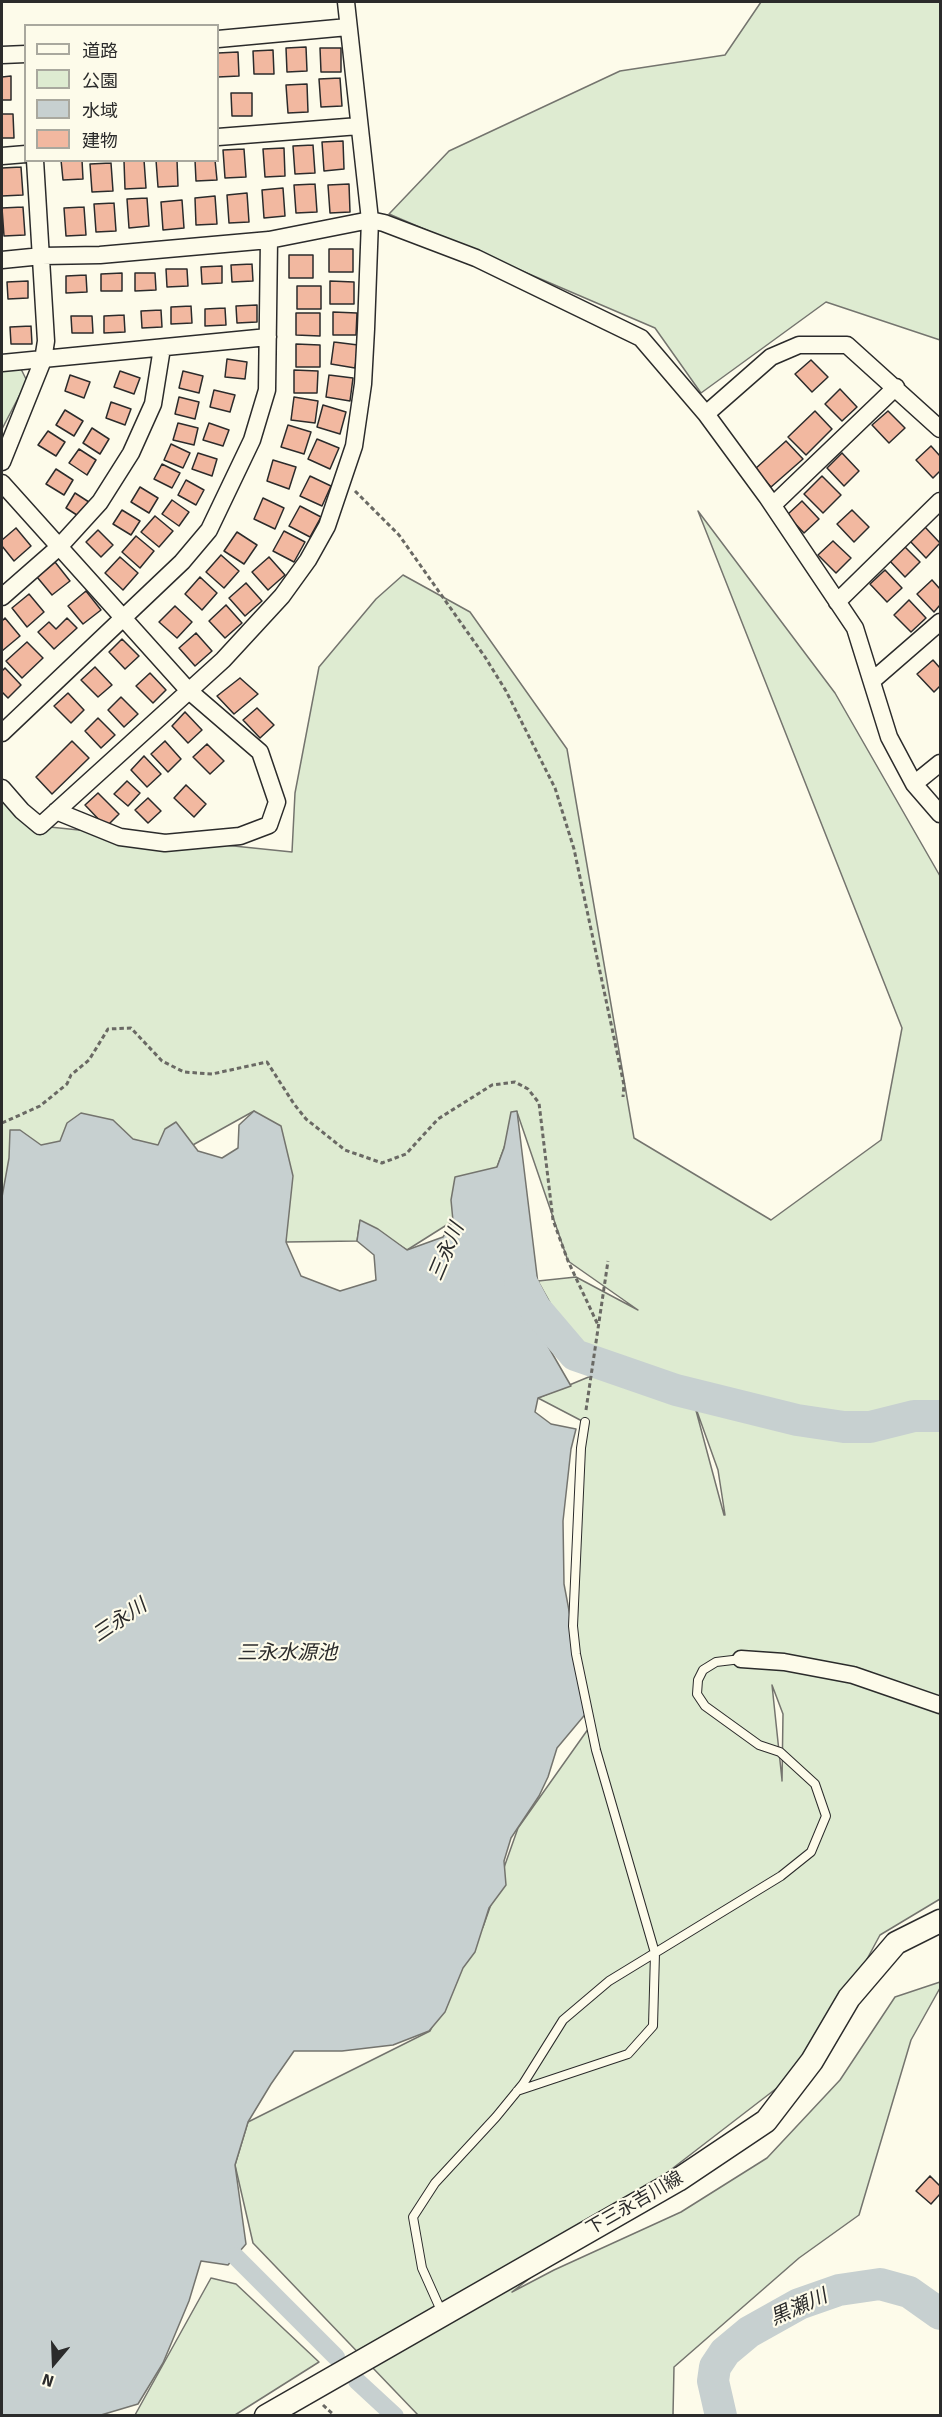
<!DOCTYPE html>
<meta charset="utf-8">
<style>
body{margin:0}
#map{position:relative;width:942px;height:2417px;overflow:hidden;background:#fdfbea;font-family:Signika,"Noto Sans JP",sans-serif}
canvas{display:block}
.frame{position:absolute;inset:0;border:3px solid #2b2b2b;pointer-events:none}
.legend{position:absolute;left:24px;top:24px;width:195px;height:138px;box-sizing:border-box;background:#fdfbea;border:2px solid #a9a89e;margin:0;padding:8px 10px;list-style:none;font-size:18px;color:#2b2b2b}
.legend li{display:flex;align-items:center;gap:12px;height:30px}
.legend b{width:30px;border:2px solid #a9a89e}
.north{position:absolute;left:24px;top:2333px;width:60px;height:60px;-webkit-text-stroke:4px #fdfbea;paint-order:stroke;rotate:199deg;font-size:16px;font-weight:700;line-height:24px;text-align:center;color:#2b2b2b}
.north::after{content:'';display:block;margin:auto;width:21px;height:27px;background:#2b2b2b;clip-path:polygon(50% 0,100% 100%,50% 72%,0 100%)}
</style>
<div id="map">
<canvas width="942" height="2417"></canvas>
<div class="frame"></div>
<ul class="legend">
<li><b style="height:8px;background:#fdfbea"></b>道路</li>
<li><b style="height:16px;background:#deebd1"></b>公園</li>
<li><b style="height:16px;background:#c7d0d0"></b>水域</li>
<li><b style="height:16px;background:#f2b8a0"></b>建物</li>
</ul>
<div class="north">N</div>
</div>
<script>
const c = document.querySelector('canvas').getContext('2d');
c.lineJoin = 'round';
function fill(path, color) {
  c.fillStyle = color;
  c.fill(path, 'evenodd');
}
function poly(rows) {
  const path = new Path2D();
  for (const r of rows) {
    path.moveTo(r[0], r[1]);
    for (let i = 2; i < r.length; i += 2) path.lineTo(r[i], r[i + 1]);
  }
  return path;
}
function trace(path, color, width, dash) {
  c.strokeStyle = color;
  c.lineWidth = width;
  c.lineCap = dash ? 'butt' : 'round';
  c.setLineDash(dash || []);
  c.stroke(path);
}
function write(font, color, halo, rows, align = 'center') {
  c.font = font + ' Signika,"Noto Sans JP",sans-serif';
  c.lineWidth = 4.5;
  c.setLineDash([]);
  c.textBaseline = 'middle';
  c.strokeStyle = halo;
  c.fillStyle = color;
  for (const [text, x, y, turn = 0] of rows) {
    c.save();
    c.translate(x, y);
    c.rotate((+turn || 0) * Math.PI / 180);
    c.textAlign = isNaN(turn) ? turn : align;
    if (halo) c.strokeText(text, 0, 0);
    c.fillText(text, 0, 0);
    c.restore();
  }
}
const green = poly([
 [761,2,940,2,940,340,826,302,701,393,655,328,389,214,449,151,620,71,725,55,761,2],
 [21,369,27,381,2,429,2,371,21,369],
 [698,511,835,693,940,876,940,1899,880,1935,812,2061,512,2292,554,2270,681,2212,767,2158,840,2080,895,1997,940,1982,940,1988,911,2040,859,2215,799,2258,674,2367,673,2415,418,2415,253,2243,235,2165,248,2122,430,2031,483,1927,518,1828,591,1725,576,1654,584,1422,538,1398,591,1376,538,1281,576,1277,638,1310,568,1261,517,1112,497,1167,453,1221,407,1250,360,1221,357,1241,286,1242,254,1111,2,1251,2,779,40,826,292,852,295,793,319,667,376,599,403,575,470,612,567,749,634,1138,771,1220,881,1140,902,1028,698,511],
 [694,1403,718,1470,725,1515,724,1515,694,1403],
 [772,1685,783,1714,782,1781,782,1780,772,1685],
 [211,2278,236,2284,319,2362,235,2415,135,2415,211,2278]
]);
fill(green, '#deebd1');
trace(green, '#74746e', 1.5);
const water = poly([
 [254,1111,281,1126,293,1176,286,1242,301,1276,340,1291,376,1280,374,1255,357,1241,360,1220,378,1229,407,1250,443,1237,453,1221,451,1200,455,1177,497,1167,504,1148,511,1112,517,1111,545,1341,571,1386,538,1398,535,1412,551,1424,576,1429,571,1449,563,1521,564,1584,588,1711,557,1748,548,1777,539,1796,511,1838,504,1861,506,1885,489,1908,475,1952,463,1968,445,2012,429,2031,393,2045,342,2051,294,2051,271,2084,248,2122,235,2165,246,2244,228,2265,201,2261,189,2301,163,2363,138,2404,101,2415,2,2416,2,1197,9,1158,10,1130,20,1130,41,1145,60,1141,67,1123,81,1113,113,1120,133,1139,158,1145,165,1129,176,1122,198,1151,222,1158,238,1148,239,1125,254,1111]
]);
fill(water, '#c7d0d0');
trace(water, '#74746e', 1.5);
trace(poly([
 [235,2256,336,2357],
 [357,2381,395,2416]
]), '#c7d0d0', 18);
trace(poly([
 [520,1280,535,1308,575,1355,676,1390,797,1420,844,1427,870,1427,914,1416,940,1416],
 [721,2416,713,2381,715,2367,725,2352,749,2332,799,2304,839,2290,880,2284,909,2292,940,2314]
]), '#c7d0d0', 32);
const building = poly([
 [306,47,307,71,287,72,286,48,306,47],
 [320,48,341,48,341,72,321,72,320,48],
 [273,50,274,74,254,74,253,51,273,50],
 [238,52,239,76,218,77,218,53,238,52],
 [11,76,11,100,2,100,2,77,11,76],
 [340,78,342,106,321,107,319,79,340,78],
 [307,84,308,112,288,113,286,85,307,84],
 [231,93,252,93,252,116,232,116,231,93],
 [2,114,13,114,14,138,2,138,2,114],
 [343,141,344,169,324,171,322,142,343,141],
 [313,145,315,173,295,174,293,146,313,145],
 [284,148,285,176,265,177,263,149,284,148],
 [244,149,246,177,225,178,223,150,244,149],
 [61,160,82,160,83,179,63,180,61,160],
 [144,160,146,188,125,189,124,161,144,160],
 [156,160,177,160,178,186,158,187,156,160],
 [195,160,215,160,217,180,196,181,195,160],
 [111,163,113,191,92,192,90,164,111,163],
 [21,167,23,195,2,196,2,168,21,167],
 [315,184,317,212,296,213,294,185,315,184],
 [349,184,350,212,330,213,328,185,349,184],
 [283,188,285,216,264,218,262,190,283,188],
 [247,193,249,222,229,223,227,195,247,193],
 [215,196,217,224,196,225,195,198,215,196],
 [147,198,149,226,129,228,127,199,147,198],
 [182,200,184,228,163,230,161,202,182,200],
 [114,203,116,231,96,232,94,204,114,203],
 [23,207,25,235,4,236,2,208,23,207],
 [84,207,86,235,66,236,64,208,84,207],
 [329,249,353,249,353,272,329,272,329,249],
 [289,255,313,255,313,278,289,278,289,255],
 [252,264,253,281,232,282,231,265,252,264],
 [222,266,222,283,202,284,201,267,222,266],
 [166,269,187,269,188,286,167,287,166,269],
 [122,273,122,291,101,291,101,274,122,273],
 [135,273,155,273,156,290,135,291,135,273],
 [86,275,87,292,66,293,66,276,86,275],
 [28,281,28,298,8,299,7,282,28,281],
 [330,281,354,282,354,304,330,304,330,281],
 [297,286,321,286,321,309,297,309,297,286],
 [257,305,257,322,237,323,236,306,257,305],
 [191,306,192,323,171,324,171,307,191,306],
 [225,308,226,325,205,326,205,309,225,308],
 [161,310,162,327,142,328,141,311,161,310],
 [333,312,357,313,356,335,333,335,333,312],
 [296,313,320,313,320,336,296,335,296,313],
 [124,315,125,332,104,333,104,316,124,315],
 [71,316,92,316,93,333,72,333,71,316],
 [31,326,32,344,11,344,10,327,31,326],
 [334,342,358,345,355,368,331,364,334,342],
 [296,344,320,345,320,367,296,367,296,344],
 [227,359,247,362,245,379,225,377,227,359],
 [811,360,828,377,812,392,795,374,811,360],
 [294,370,318,371,317,393,294,393,294,370],
 [120,371,140,378,134,394,114,387,120,371],
 [183,371,203,376,199,393,179,388,183,371],
 [70,375,90,382,84,398,65,391,70,375],
 [329,375,353,378,350,401,326,397,329,375],
 [840,389,857,407,842,421,825,404,840,389],
 [214,390,235,395,230,412,210,407,214,390],
 [179,397,199,402,195,419,175,414,179,397],
 [294,397,318,401,315,423,291,420,294,397],
 [111,402,131,409,125,425,106,418,111,402],
 [323,405,346,412,340,434,317,427,323,405],
 [65,410,83,421,74,436,56,425,65,410],
 [815,411,832,429,806,455,788,437,815,411],
 [888,411,905,428,889,443,872,425,888,411],
 [178,423,198,428,194,445,173,440,178,423],
 [209,423,229,430,223,446,203,440,209,423],
 [288,425,311,432,304,454,281,447,288,425],
 [92,428,109,439,100,454,83,443,92,428],
 [48,431,65,442,56,456,38,445,48,431],
 [317,439,339,448,330,469,308,459,317,439],
 [786,441,803,459,771,487,755,469,786,441],
 [171,444,190,453,183,468,164,460,171,444],
 [931,446,940,456,940,471,933,478,916,460,931,446],
 [79,449,96,460,87,475,69,463,79,449],
 [198,453,217,459,212,476,192,469,198,453],
 [842,453,859,471,844,486,827,468,842,453],
 [273,460,296,467,289,489,267,481,273,460],
 [162,464,180,473,172,488,154,479,162,464],
 [56,469,73,480,64,495,46,484,56,469],
 [310,476,331,486,322,506,300,496,310,476],
 [822,476,841,495,823,513,804,494,822,476],
 [186,480,204,490,196,505,178,495,186,480],
 [140,487,158,498,149,513,131,502,140,487],
 [75,493,92,504,83,519,66,508,75,493],
 [263,498,284,508,275,529,254,519,263,498],
 [172,500,189,512,179,526,162,514,172,500],
 [802,501,819,519,804,533,787,515,802,501],
 [300,506,321,517,310,537,289,526,300,506],
 [122,510,140,521,131,535,113,524,122,510],
 [852,510,869,527,854,542,837,524,852,510],
 [155,516,173,531,159,547,141,532,155,516],
 [924,526,940,543,926,558,909,540,924,526],
 [16,528,31,546,14,561,2,546,2,540,16,528],
 [98,530,113,545,101,557,86,542,98,530],
 [284,531,305,542,294,562,273,551,284,531],
 [237,532,257,545,244,564,224,551,237,532],
 [136,536,154,551,140,568,122,552,136,536],
 [833,541,851,558,836,573,818,555,833,541],
 [903,545,920,562,905,577,888,559,903,545],
 [221,555,239,571,224,588,206,572,221,555],
 [120,557,138,573,123,590,105,573,120,557],
 [269,557,285,575,268,590,252,572,269,557],
 [55,562,70,581,52,595,37,577,55,562],
 [885,570,902,588,887,602,870,584,885,570],
 [200,577,217,593,202,610,185,594,200,577],
 [932,580,940,589,940,605,934,612,917,594,932,580],
 [246,583,262,601,245,616,229,598,246,583],
 [86,591,101,610,83,624,68,606,86,591],
 [29,594,44,612,27,627,12,608,29,594],
 [909,600,926,618,911,632,894,615,909,600],
 [226,605,242,623,225,638,209,621,226,605],
 [175,606,192,622,177,638,159,622,175,606],
 [5,618,20,636,2,651,2,621,5,618],
 [67,618,77,628,54,649,38,632,49,622,56,629,67,618],
 [196,633,212,651,195,666,179,648,196,633],
 [122,639,139,656,125,669,109,652,122,639],
 [27,642,43,658,22,678,6,661,27,642],
 [933,660,940,668,940,686,934,692,917,674,933,660],
 [95,667,112,685,98,697,81,680,95,667],
 [5,668,21,685,8,698,2,692,2,671,5,668],
 [150,673,166,690,153,703,136,686,150,673],
 [240,678,258,694,234,714,217,696,240,678],
 [68,693,84,710,71,723,54,706,68,693],
 [121,697,138,714,124,727,108,710,121,697],
 [257,708,274,725,260,738,243,720,257,708],
 [185,712,202,730,188,743,172,726,185,712],
 [98,718,115,735,101,748,85,731,98,718],
 [72,741,89,758,52,794,36,777,72,741],
 [165,741,181,759,168,772,151,754,165,741],
 [207,744,224,761,210,774,193,757,207,744],
 [144,756,161,774,147,787,131,770,144,756],
 [127,781,140,793,128,806,114,794,127,781],
 [186,785,206,804,194,817,174,798,186,785],
 [98,793,119,814,106,827,85,805,98,793],
 [148,798,161,811,148,823,135,810,148,798],
 [930,2176,940,2186,940,2194,931,2204,916,2191,930,2176]
]);
fill(building, '#f2b8a0');
trace(building, '#2b2b2b', 1.5);
const service = poly([
 [517,2091,628,2054,653,2026,655,1953,596,1750,576,1654,573,1626,581,1448,585,1422],
 [443,2315,422,2268,413,2217,435,2183,496,2117,523,2084,563,2020,609,1981,781,1876,811,1852,826,1816,815,1784,780,1752,759,1745,705,1706,697,1694,698,1680,703,1670,716,1662,741,1659]
]);
const minor = poly([
 [218,39,348,27],
 [2,55,26,54],
 [218,137,359,126],
 [2,156,26,154],
 [2,260,42,256,100,255,269,240,370,220,384,223,476,258,641,338,706,414,767,497,855,628,889,737,914,784,940,814],
 [2,363,268,337],
 [706,414,771,357,799,345,847,345,940,429],
 [2,462,43,360,46,341,35,160],
 [2,483,188,690,260,752,277,802,269,825,240,836,165,843,120,837,56,811],
 [773,505,896,387],
 [2,597,59,547,100,502,131,453,153,404,162,348],
 [837,602,940,501],
 [872,681,940,622],
 [2,733,182,562,209,530,252,440,267,390,269,240],
 [914,784,940,763],
 [2,788,22,811,40,826,223,660,282,596,308,560,327,526,354,446,363,384,366,329,370,220,346,2],
 [741,1659,784,1662,853,1675,940,1705]
]);
const secondary = poly([
 [266,2416,678,2180,766,2121,812,2061,849,1998,896,1943,940,1921]
]);
trace(service, '#2b2b2b', 10);
trace(minor, '#2b2b2b', 19);
trace(secondary, '#2b2b2b', 25);
trace(poly([
 [355,491,399,535,485,657,506,691,555,788,574,849,624,1085,623,1097],
 [2,1123,40,1106,67,1084,71,1075,89,1060,108,1029,131,1028,162,1061,184,1072,212,1074,267,1062,294,1104,306,1119,345,1150,382,1163,406,1154,438,1119,492,1085,515,1082,528,1089,539,1103,553,1220,568,1261,598,1325],
 [586,1410,608,1261],
 [323,2405,335,2416]
]), '#6a6964', 3, [4.5, 3]);
trace(service, '#fdfbea', 8);
trace(minor, '#fdfbea', 16);
trace(secondary, '#fdfbea', 22);
write('18px', '#2b2b2b', '#fdfbea', [
 ["下三永吉川線",635,2204,-30]
]);
write('italic 20px', '#2b2b2b', '#fdfbea', [
 ["三永川",447,1252,-67],
 ["三永川",120,1621,-34],
 ["三永水源池",287,1654],
 ["黒瀬川",799,2308,-24]
]);
</script>
